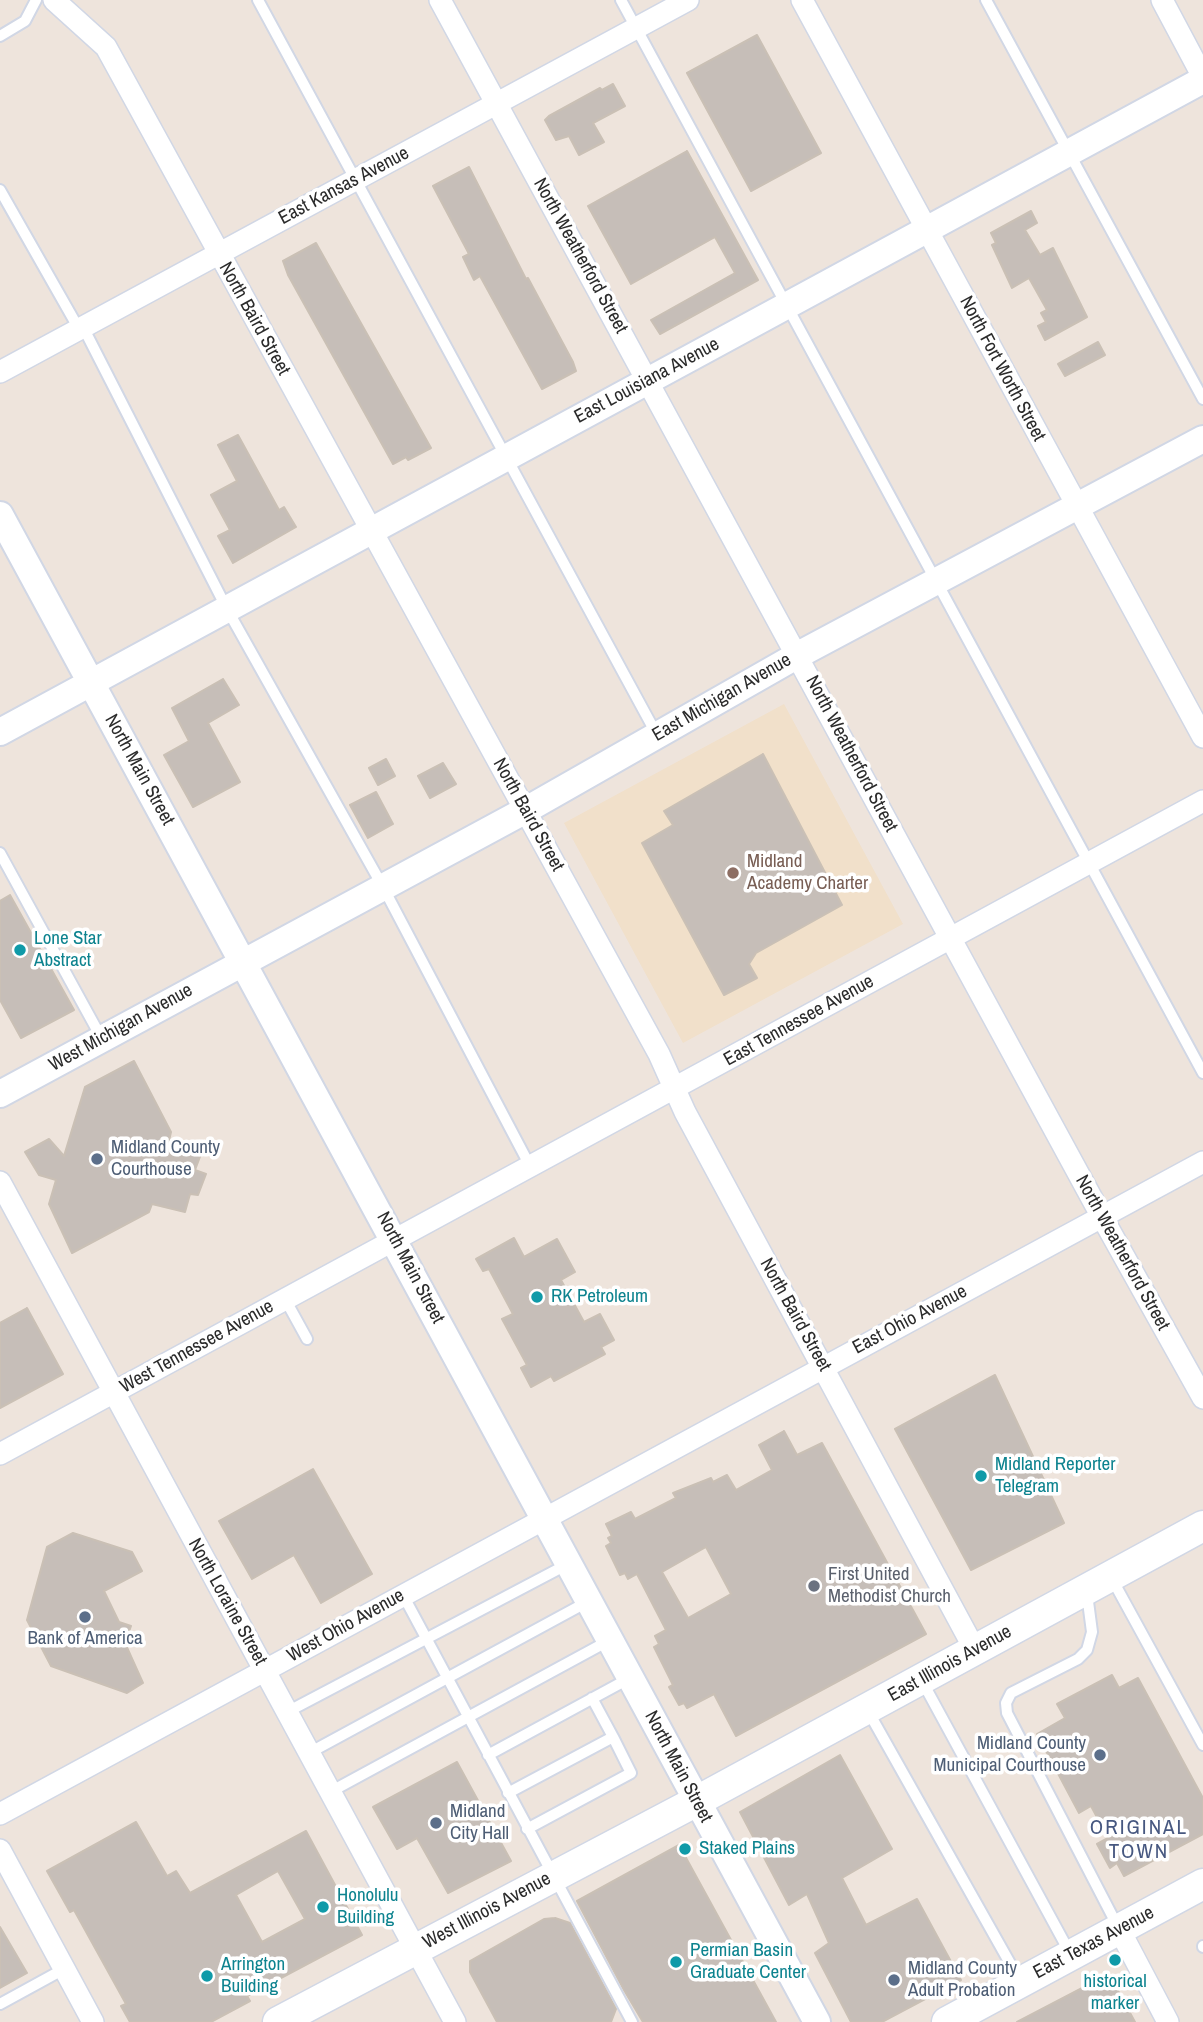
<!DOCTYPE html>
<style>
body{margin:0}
canvas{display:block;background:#eee4dc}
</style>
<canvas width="1203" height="2022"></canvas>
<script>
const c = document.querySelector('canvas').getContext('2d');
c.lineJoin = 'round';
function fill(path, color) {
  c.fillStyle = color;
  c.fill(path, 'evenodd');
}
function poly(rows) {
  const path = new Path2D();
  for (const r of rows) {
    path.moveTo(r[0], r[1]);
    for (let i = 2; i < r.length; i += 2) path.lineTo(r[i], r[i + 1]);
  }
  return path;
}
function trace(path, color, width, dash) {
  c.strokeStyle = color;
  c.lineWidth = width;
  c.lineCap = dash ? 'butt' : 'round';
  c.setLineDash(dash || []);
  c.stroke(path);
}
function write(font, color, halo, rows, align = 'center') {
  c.font = font + ' "Archivo Narrow",sans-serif';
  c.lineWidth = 7;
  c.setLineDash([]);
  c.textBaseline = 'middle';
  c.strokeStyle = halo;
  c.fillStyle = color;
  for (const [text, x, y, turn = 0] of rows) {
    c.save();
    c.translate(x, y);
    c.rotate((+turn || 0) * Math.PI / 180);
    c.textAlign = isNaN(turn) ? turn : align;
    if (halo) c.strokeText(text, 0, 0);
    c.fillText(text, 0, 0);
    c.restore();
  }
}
fill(poly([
 [784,704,903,924,683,1043,564,823]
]), '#f1e0ca');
const building = poly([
 [757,35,821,153,751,191,687,73,757,35],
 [613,84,625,106,593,123,604,142,579,155,569,136,556,140,545,120,549,116,600,88,602,90,613,84],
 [687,151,758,280,660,334,651,320,735,273,715,237,631,284,588,206,687,151],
 [469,167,526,279,528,278,573,362,576,371,542,389,480,276,474,280,463,257,469,254,433,186,469,167],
 [1031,211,1037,223,1025,230,1040,255,1053,248,1087,317,1045,340,1038,326,1046,322,1041,313,1047,310,1029,278,1012,288,992,245,996,243,991,233,1031,211],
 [316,243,431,448,408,460,406,457,393,464,288,275,283,261,316,243],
 [1098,342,1105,355,1065,376,1058,364,1098,342],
 [238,435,279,510,284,507,296,527,233,563,218,536,230,530,211,495,237,481,218,445,238,435],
 [223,679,239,705,208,723,240,782,193,807,164,755,189,741,172,708,223,679],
 [763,754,842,905,756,953,749,964,757,978,724,995,642,843,673,825,664,811,763,754],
 [386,759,395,776,378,785,369,768,386,759],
 [443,763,456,784,430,798,418,776,443,763],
 [376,792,393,824,368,838,350,805,376,792],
 [10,895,74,1010,21,1038,0,1000,0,901,10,895],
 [134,1061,171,1132,168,1145,201,1154,195,1170,206,1174,198,1195,190,1194,185,1212,152,1204,149,1212,72,1253,49,1204,56,1180,39,1175,25,1152,49,1139,64,1156,85,1087,134,1061],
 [514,1238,524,1257,557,1239,575,1272,561,1280,584,1322,600,1314,614,1340,601,1347,605,1354,554,1381,551,1376,531,1387,521,1368,527,1365,502,1319,513,1314,489,1269,483,1271,476,1259,514,1238],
 [27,1308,63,1374,0,1408,0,1323,27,1308],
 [995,1375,1064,1523,971,1570,895,1429,995,1375],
 [784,1431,797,1455,822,1443,926,1634,736,1736,714,1694,687,1708,684,1703,679,1705,669,1687,673,1685,654,1647,659,1644,655,1636,666,1630,637,1574,628,1579,625,1573,620,1575,606,1546,611,1543,608,1538,612,1536,606,1524,631,1512,635,1519,676,1498,673,1493,711,1478,713,1482,727,1475,736,1490,772,1470,759,1445,784,1431],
 [706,1547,731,1594,688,1618,662,1572,706,1547],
 [313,1469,372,1574,321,1603,294,1555,252,1579,219,1521,313,1469],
 [73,1533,132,1552,142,1571,104,1591,119,1622,131,1626,125,1643,143,1683,127,1693,51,1666,27,1620,47,1547,73,1533],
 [1112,1675,1119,1688,1138,1678,1203,1798,1203,1834,1124,1876,1117,1863,1110,1868,1097,1844,1108,1838,1091,1806,1079,1813,1037,1734,1065,1718,1057,1704,1112,1675],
 [840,1755,892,1849,842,1878,866,1925,917,1899,961,1980,882,2022,851,2022,815,1953,829,1943,807,1894,789,1905,740,1812,840,1755],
 [457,1762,511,1861,448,1893,417,1838,397,1849,373,1807,457,1762],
 [136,1822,167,1876,176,1871,190,1893,306,1831,362,1935,247,1996,250,2001,211,2022,130,2022,121,2006,126,2004,74,1910,70,1912,47,1871,136,1822],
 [278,1871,305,1919,262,1942,236,1895,278,1871],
 [679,1845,776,2022,643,2022,624,1990,577,1901,679,1845],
 [555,1918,570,1923,616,2009,611,2022,497,2022,470,1972,470,1961,544,1919,555,1918],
 [0,1927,27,1973,0,1988,0,1927],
 [1109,1974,1135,2022,1017,2022,1109,1974]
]);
fill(building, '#c6beb8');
trace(building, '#cac0b5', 2);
const service = poly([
 [258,0,657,735],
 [621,0,1203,1073],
 [986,0,1203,399],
 [0,36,25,21,36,0],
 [0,190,79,329],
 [83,327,227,609,383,887,530,1166],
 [0,853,102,1039],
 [285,1299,307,1339],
 [1112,1579,1203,1745],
 [1087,1594,1092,1632,1087,1650,1078,1659,1011,1693,1006,1703,1007,1713,1118,1927],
 [403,1595,632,2022],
 [922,1681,1070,1953],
 [868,1711,1020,1981],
 [287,1712,568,1564],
 [309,1753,589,1601],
 [488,1755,630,1678],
 [330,1792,610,1640],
 [508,1793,613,1737,592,1698],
 [527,1829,631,1773,613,1737],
 [1203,1946,1203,1947],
 [0,2004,64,1969]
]);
const minor = poly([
 [54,0,106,47,659,1054,685,1112,975,1650],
 [440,0,1102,1217,1203,1398],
 [802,0,1203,737],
 [1162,0,1203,77],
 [0,372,688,0],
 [0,1182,455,2022],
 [0,1454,1203,801],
 [0,1814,1203,1162],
 [0,1850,93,2022],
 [1119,1929,1168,2022]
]);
const tertiary = poly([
 [0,515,817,2022],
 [0,732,1203,80],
 [0,1094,526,810,798,655,1203,439]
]);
const secondary = poly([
 [278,2022,697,1801,1203,1526],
 [947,2022,1203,1884]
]);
trace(service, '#d1d7e5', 14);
trace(minor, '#d1d7e5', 24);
trace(tertiary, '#d1d7e5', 30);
trace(secondary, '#d1d7e5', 33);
trace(service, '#fff', 10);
trace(minor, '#fff', 21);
trace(tertiary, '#fff', 26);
trace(secondary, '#fff', 30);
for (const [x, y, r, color] of [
 [733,873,7,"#8d6e63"],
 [20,950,7,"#0f9aa8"],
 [97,1159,7,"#5c6f8a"],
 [537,1297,7,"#0f9aa8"],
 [981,1476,7,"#0f9aa8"],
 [814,1586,7,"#6b7280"],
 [85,1617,7,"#5c6f8a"],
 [1100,1755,7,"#5c6f8a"],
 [436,1823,7,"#5c6f8a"],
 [685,1849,7,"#0f9aa8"],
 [323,1907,7,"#0f9aa8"],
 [1115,1960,7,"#0f9aa8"],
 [676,1962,7,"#0f9aa8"],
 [207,1976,7,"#0f9aa8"],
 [894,1980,7,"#5c6f8a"]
]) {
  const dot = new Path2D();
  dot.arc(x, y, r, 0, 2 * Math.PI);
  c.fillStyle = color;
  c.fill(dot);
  trace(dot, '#fff', 2.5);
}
write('19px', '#2b2b2b', '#fff', [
 ["East Kansas Avenue",344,186,-28],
 ["North Weatherford Street",580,256,61],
 ["North Baird Street",254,319,61],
 ["North Fort Worth Street",1002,369,62],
 ["East Louisiana Avenue",647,381,-28],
 ["East Michigan Avenue",722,698,-30],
 ["North Weatherford Street",851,754,62],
 ["North Main Street",139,770,61],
 ["North Baird Street",528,815,61],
 ["East Tennessee Avenue",799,1021,-29],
 ["West Michigan Avenue",121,1028,-29],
 ["North Weatherford Street",1122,1253,61],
 ["North Main Street",410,1268,62],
 ["North Baird Street",795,1315,61],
 ["East Ohio Avenue",910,1320,-28],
 ["West Tennessee Avenue",197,1347,-29],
 ["North Loraine Street",227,1602,61],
 ["West Ohio Avenue",346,1626,-29],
 ["East Illinois Avenue",950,1664,-29],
 ["North Main Street",678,1767,62],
 ["West Illinois Avenue",487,1911,-28],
 ["East Texas Avenue",1094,1943,-28]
]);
write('19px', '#785e54', '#fff', [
 ["Midland",747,862],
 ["Academy Charter",747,884]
], 'left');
write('19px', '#0d838f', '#fff', [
 ["Lone Star",34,939],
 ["Abstract",34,961],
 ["RK Petroleum",551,1297],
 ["Midland Reporter",995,1465],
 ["Telegram",995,1487],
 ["Staked Plains",699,1849],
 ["Honolulu",337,1896],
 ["Building",337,1918],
 ["Permian Basin",690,1951],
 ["Graduate Center",690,1973],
 ["Arrington",221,1965],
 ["Building",221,1987],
 ["historical",1115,1982,"center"],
 ["marker",1115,2004,"center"]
], 'left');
write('19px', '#4e5e75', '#fff', [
 ["Midland County",111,1148],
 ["Courthouse",111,1170],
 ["Bank of America",85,1639,"center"],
 ["Midland County",1086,1744,"right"],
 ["Municipal Courthouse",1086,1766,"right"],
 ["Midland",450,1812],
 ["City Hall",450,1834],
 ["Midland County",908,1969],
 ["Adult Probation",908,1991]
], 'left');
write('19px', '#5b616d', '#fff', [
 ["First United",828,1575],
 ["Methodist Church",828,1597]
], 'left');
c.letterSpacing = '2px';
write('21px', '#475880', '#fff', [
 ["ORIGINAL",1139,1828],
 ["TOWN",1139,1852]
]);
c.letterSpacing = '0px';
</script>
